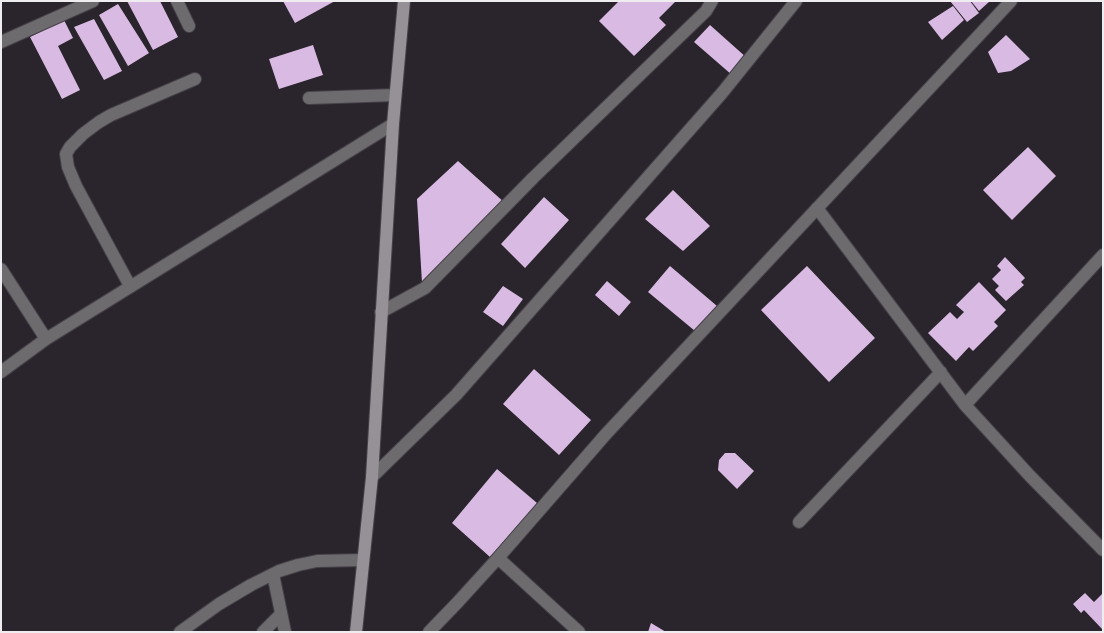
<!DOCTYPE html>
<style>
body{margin:0}
#map{position:relative;width:1104px;height:633px;overflow:hidden;background:#2a252c;font-family:Ubuntu,sans-serif}
canvas{display:block}
.frame{position:absolute;inset:0;border:2px solid #f0edf1;pointer-events:none}
</style>
<div id="map">
<canvas width="1104" height="633"></canvas>
<div class="frame"></div>
</div>
<script>
const c = document.querySelector('canvas').getContext('2d');
c.lineJoin = 'round';
function fill(path, color) {
  c.fillStyle = color;
  c.fill(path, 'evenodd');
}
function poly(rows) {
  const path = new Path2D();
  for (const r of rows) {
    path.moveTo(r[0], r[1]);
    for (let i = 2; i < r.length; i += 2) path.lineTo(r[i], r[i + 1]);
  }
  return path;
}
function trace(path, color, width, dash) {
  c.strokeStyle = color;
  c.lineWidth = width;
  c.lineCap = dash ? 'butt' : 'round';
  c.setLineDash(dash || []);
  c.stroke(path);
}
fill(poly([
 [127,1,160,1,178,37,153,50],
 [283,1,335,1,295,23],
 [619,1,676,1,659,18,666,25,634,56,599,21],
 [950,1,970,1,979,13,967,22],
 [971,1,990,1,979,11],
 [118,4,149,53,128,66,99,15],
 [953,6,964,20,942,40,928,22],
 [94,19,122,71,104,80,74,27],
 [64,20,73,38,58,46,80,90,62,99,30,37],
 [710,25,747,58,732,75,694,42],
 [1006,35,1030,59,1011,71,998,73,988,52],
 [313,45,323,75,279,89,269,59],
 [1028,147,1056,176,1012,220,983,190],
 [458,161,505,203,422,283,417,199],
 [673,190,710,226,683,251,645,219],
 [544,197,569,220,525,268,501,244],
 [1005,257,1025,278,1021,282,1024,285,1006,301,995,290,999,286,992,279,1001,270,997,266],
 [670,266,717,306,695,331,648,292],
 [807,266,875,338,829,382,761,310],
 [607,281,631,302,619,316,595,295],
 [979,282,1006,310,994,322,998,326,973,351,969,347,956,361,928,333,950,312,957,319,964,312,956,305],
 [503,286,523,299,503,326,483,312],
 [534,369,591,420,559,455,503,404],
 [725,453,735,453,754,471,737,489,718,470,719,460],
 [497,469,537,503,490,557,452,523],
 [1085,593,1094,602,1103,593,1103,630,1084,610,1081,613,1073,604],
 [651,623,666,632,648,632]
]), '#d9bae3');
const minor = poly([
 [177,1,189,26],
 [1,42,93,1],
 [309,98,395,95],
 [817,208,965,405,1030,476,1103,550],
 [1,269,46,339,393,124],
 [130,286,76,186,68,167,66,154,70,147,83,134,99,122,111,115,195,79],
 [381,312,425,288,533,178,706,11,712,1],
 [1,372,46,339],
 [965,405,1103,255],
 [372,477,456,395,722,93,796,1],
 [799,522,941,372],
 [498,558,579,632],
 [273,574,285,632],
 [180,632,219,604,251,585,279,571,298,565,317,561,363,560],
 [263,632,281,614],
 [429,632,457,603,498,558,606,434,1011,1]
]);
const secondary = poly([
 [356,632,372,477,393,124,404,1]
]);
trace(minor, '#464148', 14);
trace(secondary, '#464148', 14);
trace(minor, '#6d6b6e', 12);
trace(secondary, '#959196', 12);
</script>
